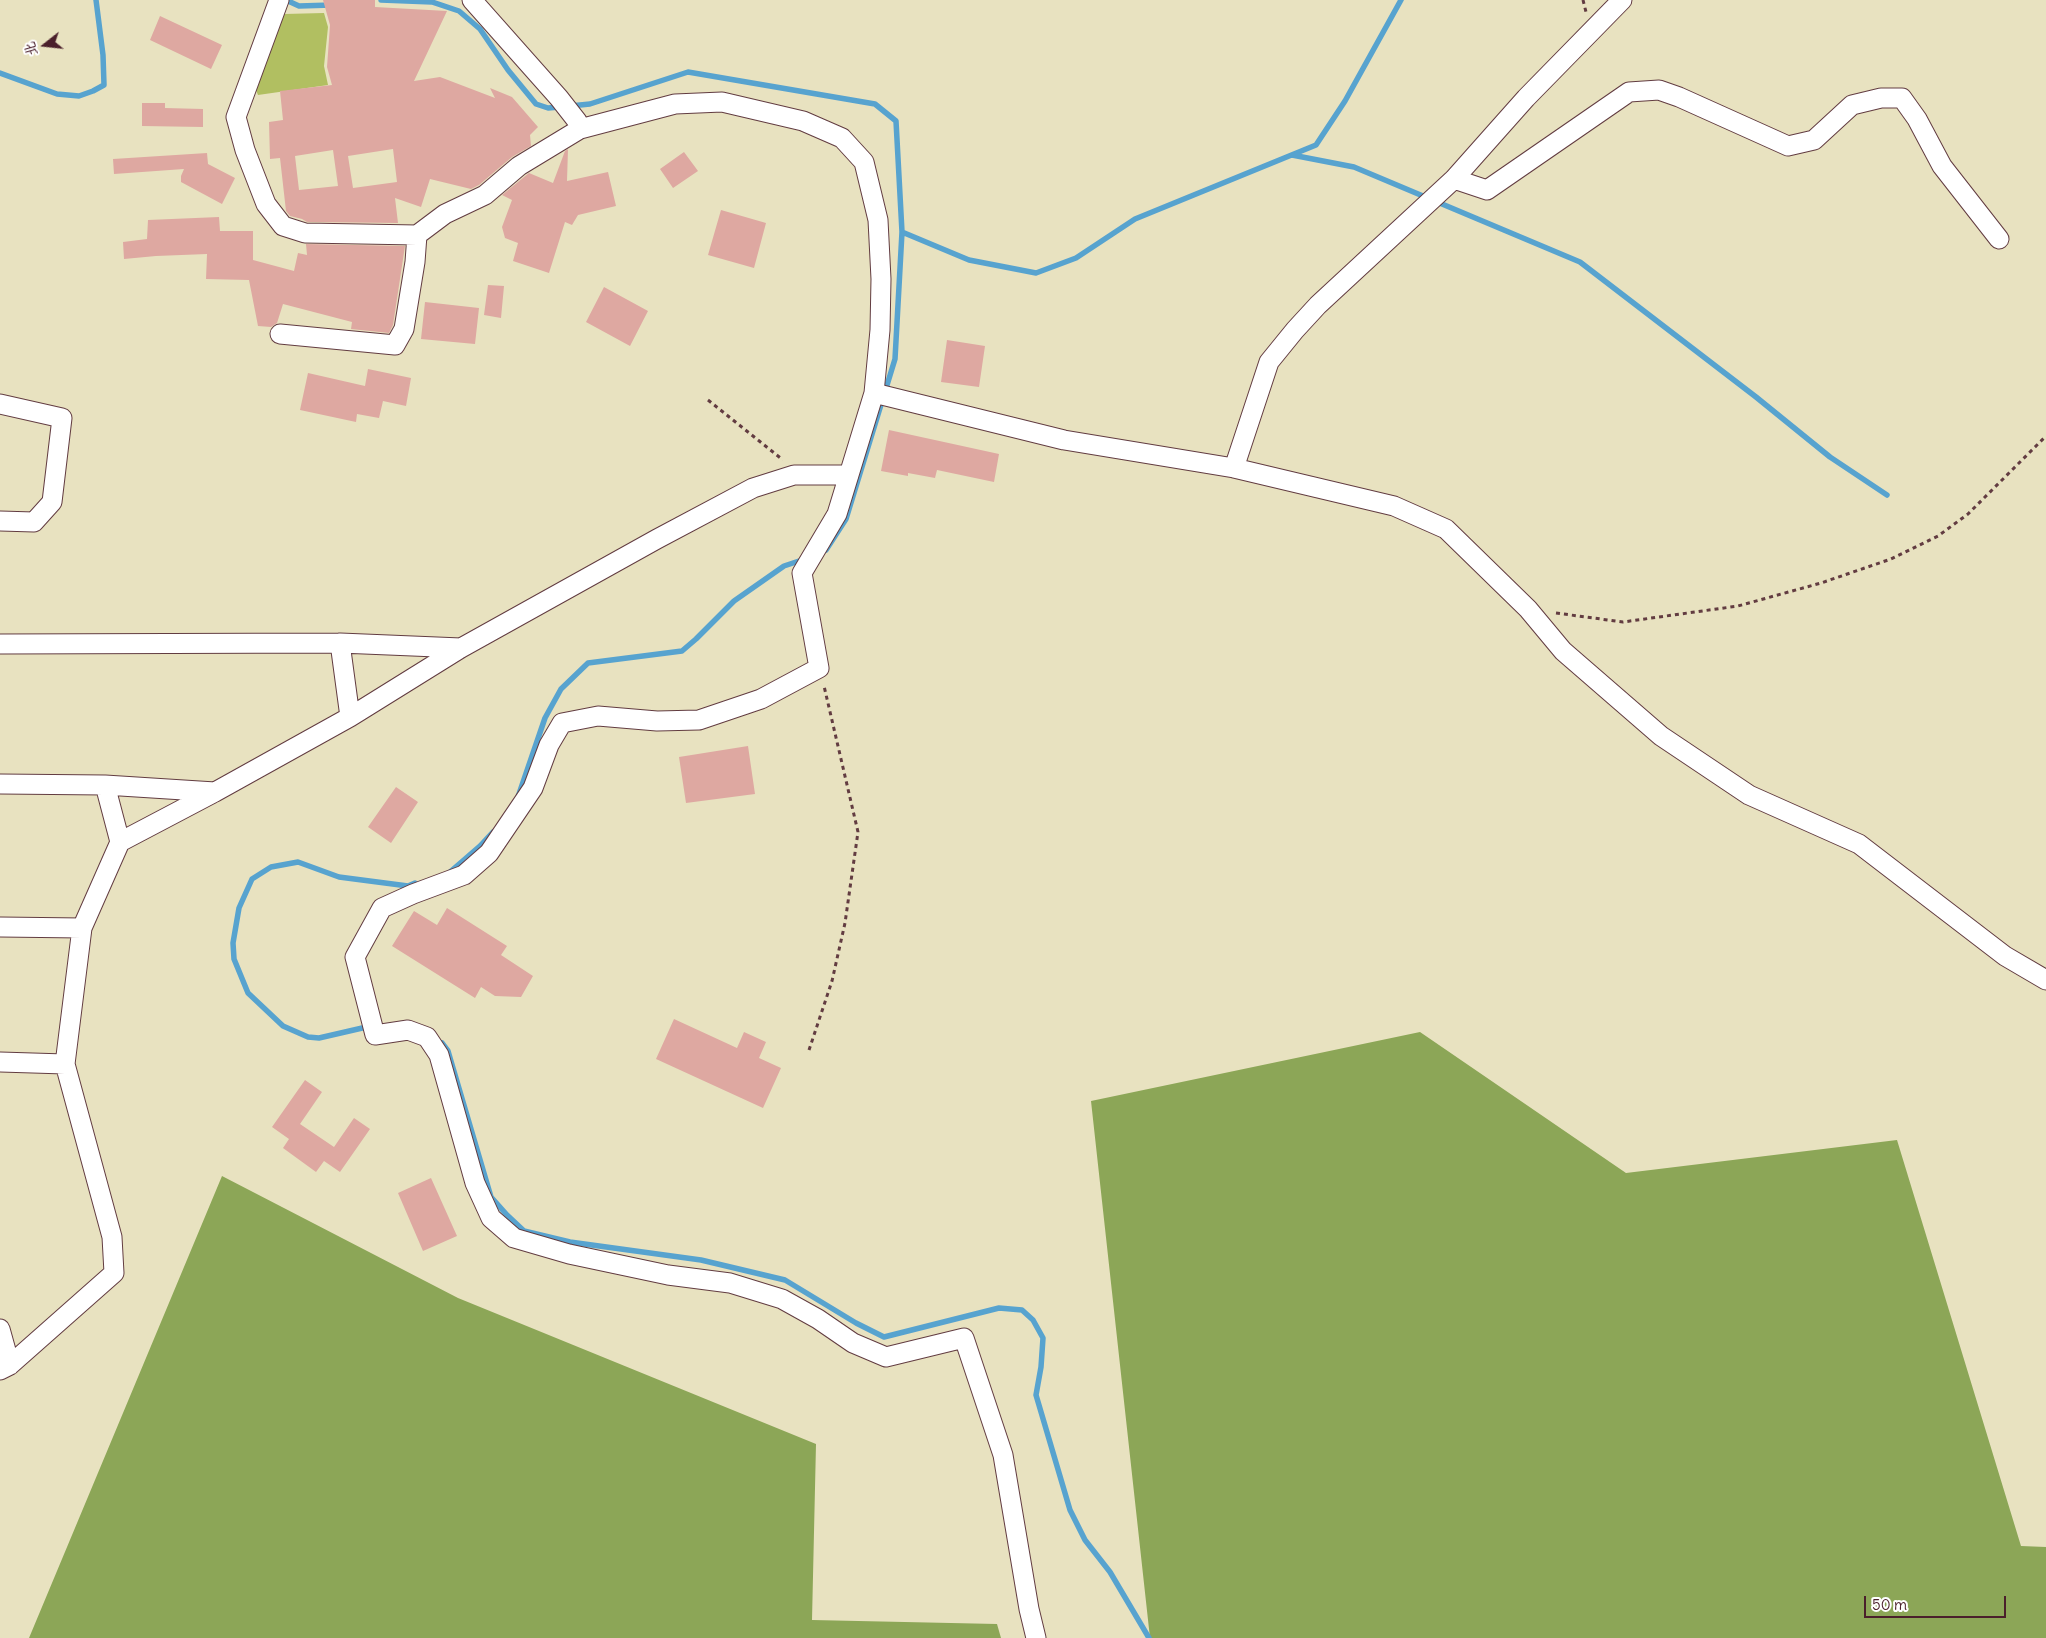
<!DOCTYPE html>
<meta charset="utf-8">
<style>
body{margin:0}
#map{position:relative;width:2046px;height:1638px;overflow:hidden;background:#e8e2c0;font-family:Delius,"LXGW WenKai TC",sans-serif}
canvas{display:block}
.north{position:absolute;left:20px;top:20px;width:50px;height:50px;-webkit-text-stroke:4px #fff;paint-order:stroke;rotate:254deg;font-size:14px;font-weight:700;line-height:20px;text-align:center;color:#4a1f2b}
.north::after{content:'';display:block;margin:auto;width:18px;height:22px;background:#4a1f2b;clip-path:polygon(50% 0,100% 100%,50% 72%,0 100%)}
.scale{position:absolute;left:1864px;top:1596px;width:142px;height:22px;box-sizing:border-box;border:2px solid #4a1f2b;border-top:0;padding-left:6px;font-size:15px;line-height:18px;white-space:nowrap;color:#4a1f2b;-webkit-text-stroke:4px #fff;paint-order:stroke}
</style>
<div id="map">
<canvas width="2046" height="1638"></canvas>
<div class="north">北</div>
<div class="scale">50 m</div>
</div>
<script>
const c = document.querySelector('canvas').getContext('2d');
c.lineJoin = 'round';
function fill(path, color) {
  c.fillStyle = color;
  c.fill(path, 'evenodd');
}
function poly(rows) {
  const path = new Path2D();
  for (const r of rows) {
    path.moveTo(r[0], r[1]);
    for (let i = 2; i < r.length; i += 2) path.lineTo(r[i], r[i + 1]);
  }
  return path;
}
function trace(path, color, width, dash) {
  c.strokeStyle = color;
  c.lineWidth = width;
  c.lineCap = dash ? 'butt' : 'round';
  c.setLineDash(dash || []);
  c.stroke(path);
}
fill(poly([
 [324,13,328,27,324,66,328,85,258,95,255,88,284,14]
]), '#b1bf61');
fill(poly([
 [1420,1032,1626,1173,1897,1140,2021,1546,2046,1547,2046,1638,1150,1638,1091,1101],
 [222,1176,458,1298,816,1444,812,1620,997,1624,1001,1638,29,1638]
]), '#8ca657');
trace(poly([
 [286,0,299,6,332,5],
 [381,0,432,2,459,11,480,29,508,70,536,104,548,108,560,107],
 [0,73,57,94,79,96,93,91,104,85,103,55,96,0],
 [570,106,590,104,688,72,875,104,896,121,902,232,895,359,846,519,826,550],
 [1292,155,1354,167,1580,262,1756,397,1830,457,1887,495],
 [902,232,969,260,1036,273,1076,258,1135,219,1316,145,1345,101,1401,0],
 [518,797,545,718,561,689,588,663,682,651,696,639,734,601,784,566,805,559],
 [450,872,480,846,493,832],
 [371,1026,319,1038,308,1037,283,1026,248,993,234,959,233,943,239,908,252,879,271,867,298,862,339,877,408,886,415,883],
 [442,1043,448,1051,491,1197,507,1215,524,1231,570,1242,701,1260,785,1280,856,1323,884,1337,999,1308,1022,1310,1033,1320,1043,1338,1041,1367,1036,1395,1070,1510,1085,1540,1110,1572,1149,1638]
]), '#57a3cf', 5.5);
fill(poly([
 [323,0,375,0,375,7,447,11,414,81,440,77,495,98,490,88,512,97,538,127,530,135,531,146,512,157,479,185,471,189,430,179,421,207,395,198,398,223,307,222,302,219,290,216,286,211,280,158,270,159,269,122,283,120,280,91,332,85,327,67,330,25],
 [393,149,397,182,353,188,348,156],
 [333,150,338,186,299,190,295,156],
 [160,16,222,45,211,69,150,40],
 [142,103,165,103,165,108,203,109,203,127,142,126],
 [568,149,567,181,608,172,616,206,578,215,572,225,565,222,549,273,513,261,518,243,505,238,502,227,512,200,502,195,529,173,553,183,565,151],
 [684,152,698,171,673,188,660,169],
 [207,153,208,164,235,178,222,204,181,182,181,176,184,169,114,174,113,159],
 [721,210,766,223,754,268,708,255],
 [219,217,220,231,253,231,253,260,294,271,298,253,307,255,306,244,405,246,393,325,389,333,351,329,352,322,283,304,277,323,271,327,258,326,249,280,206,279,207,254,156,256,124,259,123,242,147,239,148,220],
 [488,285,504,286,501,318,484,315],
 [604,287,648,311,630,346,586,322],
 [425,302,479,308,475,344,421,339],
 [947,340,985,346,979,387,941,382],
 [368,369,411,378,406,406,383,401,379,418,357,414,356,422,300,410,308,373,365,386],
 [889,430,999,454,994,482,937,470,935,478,908,473,908,476,881,471],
 [748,746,755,794,686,803,679,757],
 [396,787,418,802,391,843,368,827],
 [447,908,507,946,501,955,533,976,521,997,495,996,481,987,475,998,392,946,414,911,437,925],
 [674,1019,737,1048,744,1032,766,1042,759,1058,781,1068,763,1108,656,1059],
 [305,1080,322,1092,300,1124,334,1147,354,1118,370,1129,340,1172,324,1161,316,1172,283,1148,289,1139,272,1127],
 [431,1178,457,1236,423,1251,398,1193]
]), '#dea8a1');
const minor = poly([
 [279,0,236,117,245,150,266,204,283,226,305,233,417,235],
 [472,0,559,98,577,121,580,129,675,104,722,102,803,121,842,138,864,162,878,220,881,279,880,330,874,393,837,514,802,573,819,668,761,699,699,720,657,721,598,716,562,723,549,745,533,788,489,853,464,875,413,894,382,908,355,957,375,1035,408,1030,427,1037,439,1055,475,1183,491,1218,514,1238,569,1254,668,1275,730,1283,782,1299,818,1319,853,1343,886,1357,964,1338,1003,1455,1029,1609,1036,1638],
 [1454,179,1487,190,1629,92,1659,90,1679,97,1788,146,1814,140,1852,105,1881,98,1902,98,1917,119,1942,166,1999,239],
 [280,334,395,345,404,329,415,262,417,235,445,214,485,195,519,166,580,129],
 [874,393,1064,440,1234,468,1394,506,1446,529,1528,609,1563,651,1661,736,1749,795,1859,844,2005,956,2046,980],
 [0,404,62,418,52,502,34,522,0,521],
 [1234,468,1269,362,1295,330,1318,305,1454,179,1526,98,1622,0],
 [340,643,350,717],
 [0,644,340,643,461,648],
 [0,784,105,785,215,792],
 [105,785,120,842],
 [0,927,82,928],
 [0,1062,65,1064],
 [0,1329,10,1365],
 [0,1370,10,1365,114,1273,112,1237,65,1064,82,928,120,842,215,792,350,717,461,648,657,539,753,488,794,475,849,475]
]);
trace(minor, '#623c41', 21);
trace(poly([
 [1583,0,1586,12],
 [708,400,783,460],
 [1556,613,1623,622,1738,606,1821,583,1891,559,1938,536,1968,514,2046,436],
 [809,1050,832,981,845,923,858,832,824,686]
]), '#623c41', 3, [4, 4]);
trace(minor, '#fff', 19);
</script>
